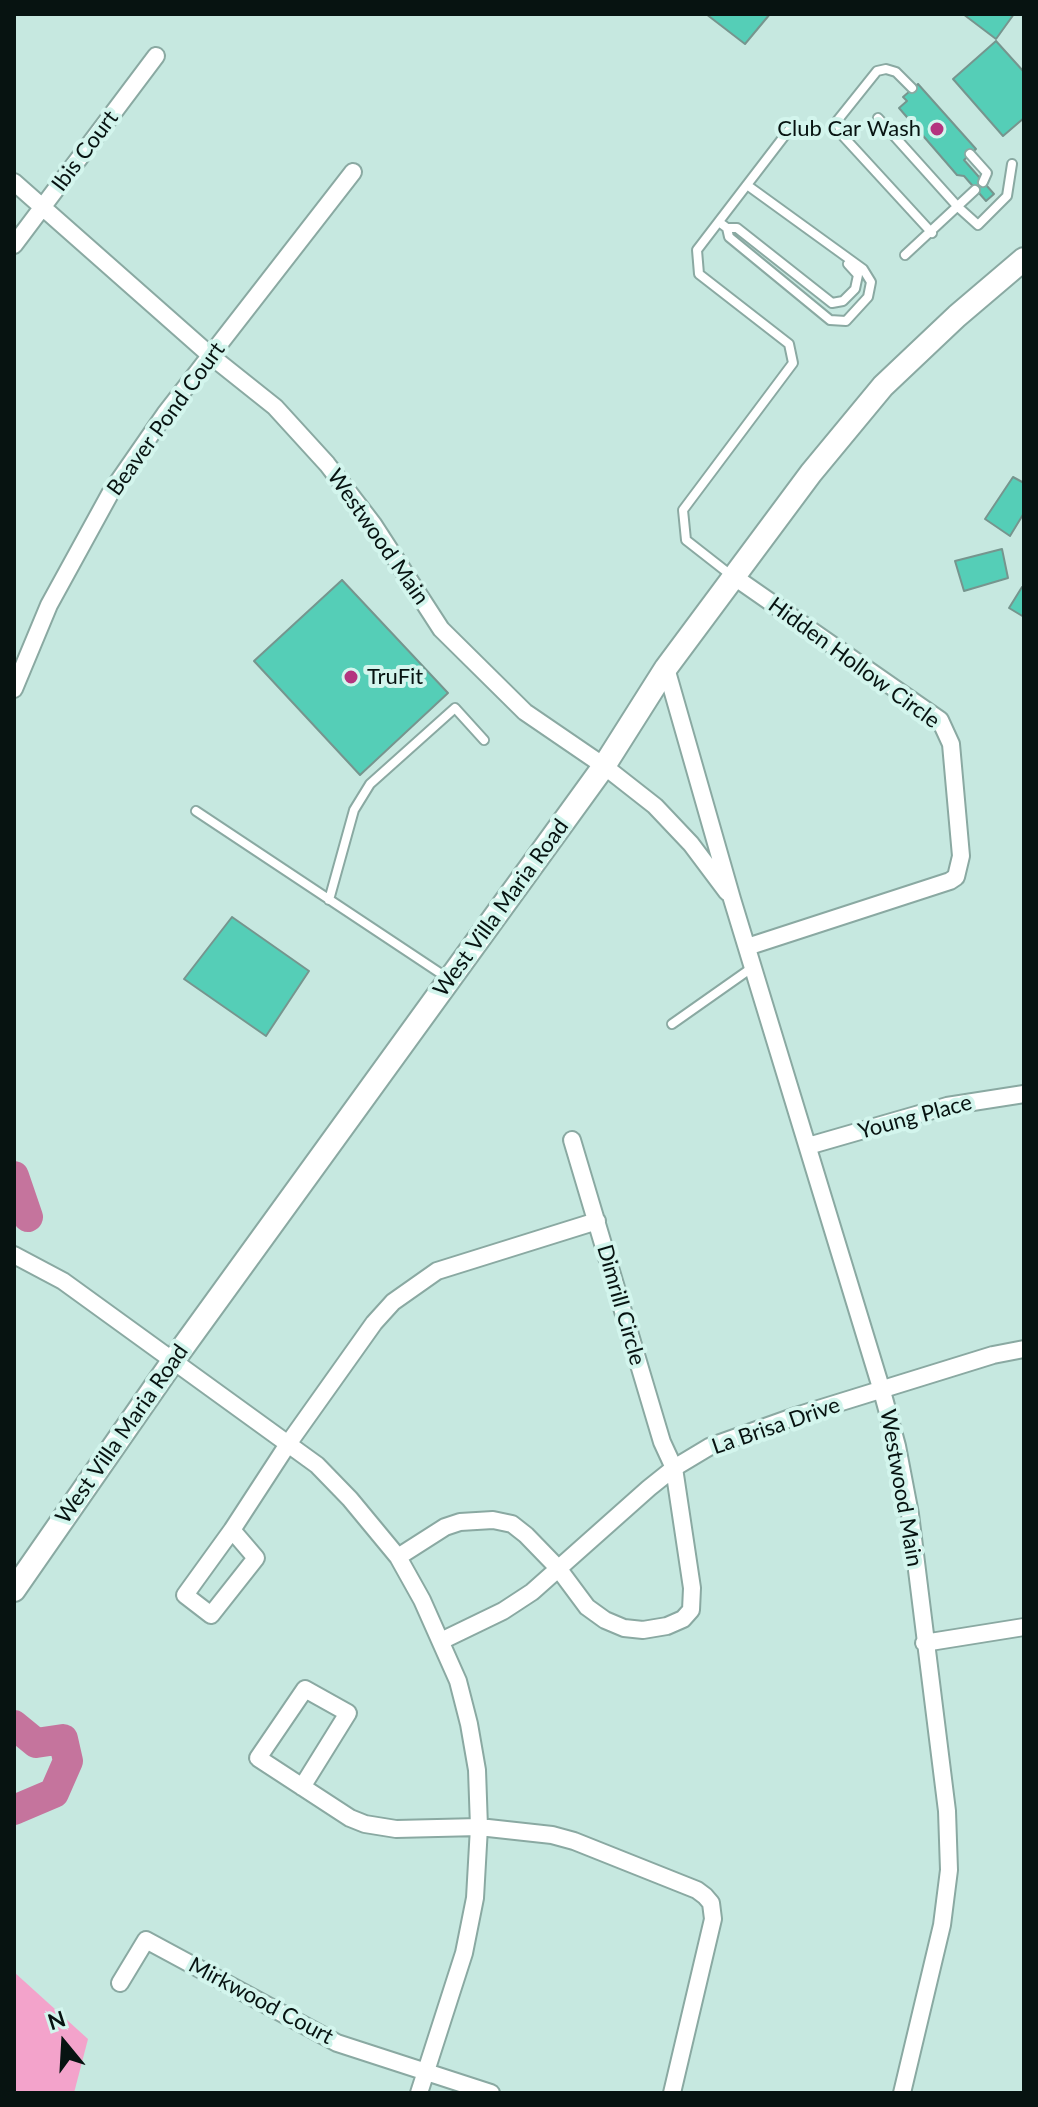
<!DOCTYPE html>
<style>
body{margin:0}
#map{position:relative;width:1038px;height:2107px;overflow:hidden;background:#c6e8e0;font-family:Lato,sans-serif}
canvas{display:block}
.frame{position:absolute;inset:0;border:16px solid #071311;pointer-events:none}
.north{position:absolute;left:24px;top:2003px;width:80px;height:80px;-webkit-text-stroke:6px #d3f5ed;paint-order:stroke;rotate:342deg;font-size:22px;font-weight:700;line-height:32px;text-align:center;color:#071311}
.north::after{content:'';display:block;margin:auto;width:28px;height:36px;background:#071311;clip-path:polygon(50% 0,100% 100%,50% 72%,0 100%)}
</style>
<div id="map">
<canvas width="1038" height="2107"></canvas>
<div class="frame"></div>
<div class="north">N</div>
</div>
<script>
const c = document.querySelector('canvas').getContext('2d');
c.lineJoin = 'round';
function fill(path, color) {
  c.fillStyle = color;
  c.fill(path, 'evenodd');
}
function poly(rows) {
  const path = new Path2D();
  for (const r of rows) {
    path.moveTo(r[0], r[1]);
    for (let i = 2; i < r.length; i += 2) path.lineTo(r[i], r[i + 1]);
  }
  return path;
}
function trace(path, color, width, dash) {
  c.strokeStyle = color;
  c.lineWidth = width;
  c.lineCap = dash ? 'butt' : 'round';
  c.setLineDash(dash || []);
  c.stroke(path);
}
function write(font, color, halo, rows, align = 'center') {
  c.font = font + ' Lato,sans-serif';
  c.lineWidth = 8;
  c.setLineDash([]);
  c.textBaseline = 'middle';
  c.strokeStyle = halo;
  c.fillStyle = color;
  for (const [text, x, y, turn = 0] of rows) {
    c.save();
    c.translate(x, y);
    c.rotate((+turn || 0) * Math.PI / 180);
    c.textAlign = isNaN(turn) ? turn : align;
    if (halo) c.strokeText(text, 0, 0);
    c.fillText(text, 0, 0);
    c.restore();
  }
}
fill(poly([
 [14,1972,88,2039,74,2093,14,2093]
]), '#f3a3cb');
trace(poly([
 [14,1176,28,1217],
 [14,1725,36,1743,63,1739,68,1761,54,1793,14,1810]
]), '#c5749d', 30);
const building = poly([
 [706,14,770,14,745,44,706,14],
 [963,14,1014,14,996,39,963,14],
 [996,41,1024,72,1024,118,1003,136,953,79,996,41],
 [918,84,976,149,964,160,994,194,986,201,964,176,957,175,899,108,907,101,903,97,918,84],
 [1013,477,1024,483,1024,513,1010,536,985,519,1013,477],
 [1002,549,1008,578,964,591,955,561,1002,549],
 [342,580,448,693,360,775,254,661,342,580],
 [1022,587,1024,588,1024,617,1009,608,1022,587],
 [232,917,309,971,266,1036,184,979,232,917]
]);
fill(building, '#55ceb7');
trace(building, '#76958e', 2);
const lane = poly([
 [912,88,896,72,886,69,877,71,837,121,842,135,932,233],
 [878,118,958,207,978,225,1007,196,1012,164],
 [970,154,987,173,983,182],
 [719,222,727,228,729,237,830,320,846,321,868,297,871,282,863,269,747,185],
 [727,228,737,228,832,303,843,301,855,289,858,275,848,264],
 [905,255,975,190],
 [732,576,686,540,683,510,793,363,789,344,699,274,697,250,792,126],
 [196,811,449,979],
 [329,900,354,810,370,784,455,708,484,740],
 [672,1024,753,967]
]);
const street = poly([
 [14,182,211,356,275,407,327,464,373,524,441,629,525,712,604,766,655,806,691,844,727,892],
 [14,245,156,56],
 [733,576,940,720,951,744,961,856,956,877,950,881,747,947],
 [666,668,732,899,882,1391,897,1446,910,1514,947,1811,949,1870,942,1925,902,2093],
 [14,689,49,605,111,492,165,414,353,172],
 [808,1146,947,1106,1024,1094],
 [14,1255,63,1281,317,1465,350,1499,398,1557,422,1600,458,1681,469,1724,477,1770,479,1827,475,1898,464,1953,419,2093],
 [232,1530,256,1558,211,1615,185,1595,232,1530,288,1444,374,1323,393,1302,437,1271,597,1221],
 [398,1557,445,1527,460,1522,493,1520,512,1524,526,1535,558,1568,587,1607,605,1620,624,1628,643,1630,667,1626,683,1619,691,1610,692,1588,674,1468,662,1442,572,1140],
 [441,1641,503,1611,532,1592,649,1488,674,1468,709,1447,796,1416,993,1355,1024,1349],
 [924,1643,1024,1627],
 [302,1787,348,1713,305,1689,258,1758,350,1818,365,1824,396,1829,479,1827,552,1835,574,1841,697,1890,705,1896,711,1903,713,1919,672,2093],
 [120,1983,146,1940,337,2043,491,2093]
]);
const secondary = poly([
 [14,1590,173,1361,604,766,666,668,811,473,883,386,957,316,1024,259]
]);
trace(lane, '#8aa9a2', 12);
trace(street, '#8aa9a2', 20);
trace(secondary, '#8aa9a2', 26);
trace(lane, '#fff', 8);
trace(street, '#fff', 16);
trace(secondary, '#fff', 22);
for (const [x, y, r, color] of [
 [937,129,8,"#b4347f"],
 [351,677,8,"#b4347f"]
]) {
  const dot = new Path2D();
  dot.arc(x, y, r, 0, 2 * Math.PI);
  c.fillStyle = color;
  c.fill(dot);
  trace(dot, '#d3f5ed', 3);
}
write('22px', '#071311', '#d3f5ed', [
 ["Club Car Wash",921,129],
 ["TruFit",367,677,"left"]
], 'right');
write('22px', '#071311', '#d3f5ed', [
 ["Ibis Court",85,151,-53],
 ["Beaver Pond Court",166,419,-54],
 ["Westwood Main",378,537,55],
 ["Hidden Hollow Circle",854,663,36],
 ["West Villa Maria Road",501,908,-54],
 ["Young Place",915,1117,-15],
 ["Dimrill Circle",621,1305,74],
 ["La Brisa Drive",776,1426,-19],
 ["West Villa Maria Road",122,1434,-55],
 ["Westwood Main",901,1488,80],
 ["Mirkwood Court",261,2001,28]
]);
</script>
